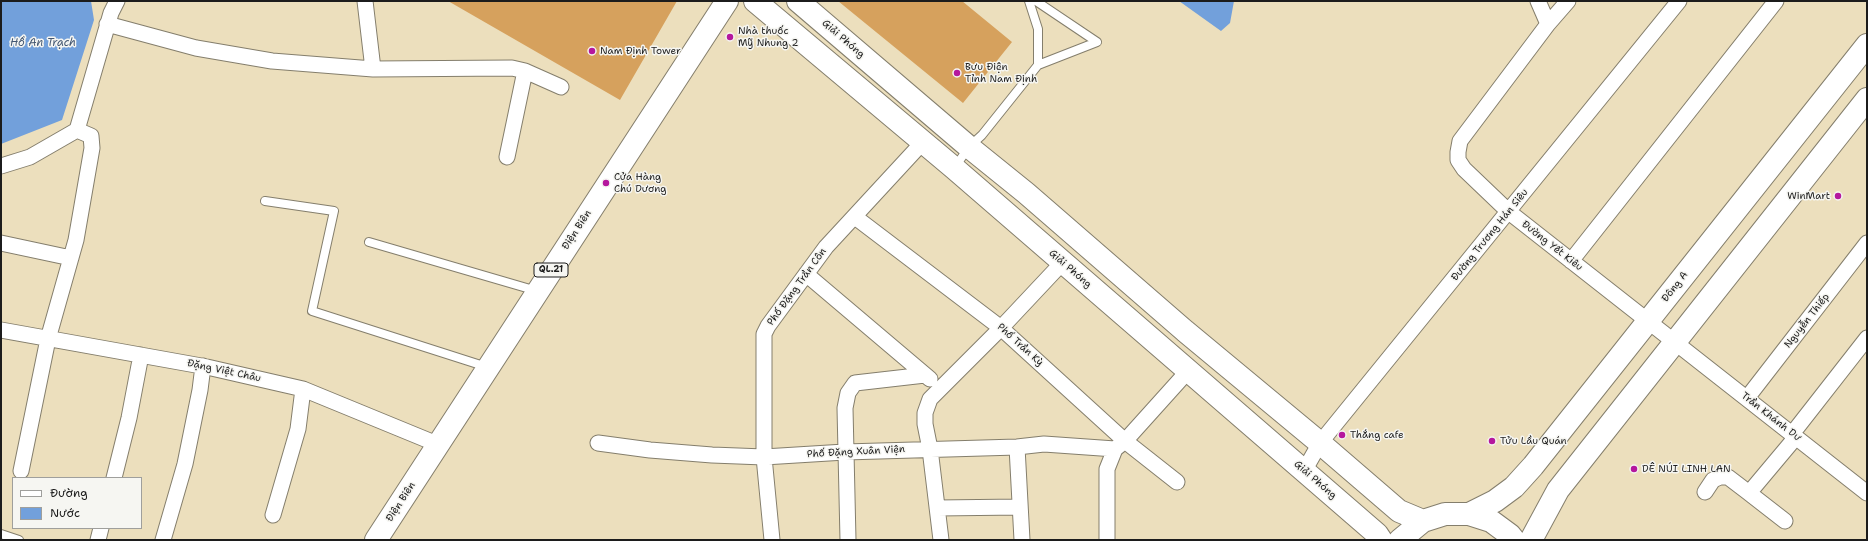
<!DOCTYPE html>
<meta charset="utf-8">
<style>
body{margin:0}
#map{position:relative;width:1868px;height:541px;overflow:hidden;background:#ecdfbd;font-family:"Shantell Sans",sans-serif}
canvas{display:block}
.frame{position:absolute;inset:0;border:2px solid #1c1c1c;pointer-events:none}
.legend{position:absolute;left:12px;top:477px;width:130px;height:52px;box-sizing:border-box;background:#f6f6f2;border:1px solid #9f9f9c;margin:0;padding:5px 7px;list-style:none;font-size:12px;color:#1c1c1c}
.legend li{display:flex;align-items:center;gap:8px;height:20px}
.legend b{width:20px;border:1px solid #9f9f9c}
</style>
<div id="map">
<canvas width="1868" height="541"></canvas>
<div class="frame"></div>
<ul class="legend">
<li><b style="height:5px;background:#fff"></b>Đường</li>
<li><b style="height:11px;background:#72a0db"></b>Nước</li>
</ul>
</div>
<script>
const c = document.querySelector('canvas').getContext('2d');
c.lineJoin = 'round';
function fill(path, color) {
  c.fillStyle = color;
  c.fill(path, 'evenodd');
}
function poly(rows) {
  const path = new Path2D();
  for (const r of rows) {
    path.moveTo(r[0], r[1]);
    for (let i = 2; i < r.length; i += 2) path.lineTo(r[i], r[i + 1]);
  }
  return path;
}
function trace(path, color, width, dash) {
  c.strokeStyle = color;
  c.lineWidth = width;
  c.lineCap = dash ? 'butt' : 'round';
  c.setLineDash(dash || []);
  c.stroke(path);
}
function write(font, color, halo, rows, align = 'center') {
  c.font = font + ' "Shantell Sans",sans-serif';
  c.lineWidth = 3;
  c.setLineDash([]);
  c.textBaseline = 'middle';
  c.strokeStyle = halo;
  c.fillStyle = color;
  for (const [text, x, y, turn = 0] of rows) {
    c.save();
    c.translate(x, y);
    c.rotate((+turn || 0) * Math.PI / 180);
    c.textAlign = isNaN(turn) ? turn : align;
    if (halo) c.strokeText(text, 0, 0);
    c.fillText(text, 0, 0);
    c.restore();
  }
}
fill(poly([
 [1,1,91,1,94,20,62,120,1,144],
 [1179,1,1234,1,1230,23,1221,31]
]), '#72a0db');
fill(poly([
 [448,1,677,1,620,100],
 [838,1,962,1,1012,42,963,103]
]), '#d6a15d');
const service = poly([
 [1029,1,1038,29,1038,65],
 [955,167,969,147,982,135,1038,65,1097,42,1036,1],
 [265,201,334,211,312,311,487,367],
 [369,242,537,291],
 [1,534,19,540]
]);
const minor = poly([
 [365,1,373,69],
 [1538,1,1548,24],
 [1568,1,1548,24,1460,141,1458,152,1458,160,1464,169,1509,212,1867,493],
 [107,24,196,48,272,61,373,69,512,68,525,71,561,87],
 [507,157,525,71],
 [1,166,30,157,77,130,111,13,117,1],
 [855,217,1001,328,1125,441,1177,482],
 [1,243,71,258],
 [1571,261,1776,1],
 [806,274,930,379],
 [1,330,207,367,303,389,437,444],
 [1747,398,1867,243],
 [1792,434,1867,338],
 [598,443,650,450,712,455,764,457,845,452,1017,447,1044,444,1115,449],
 [1017,447,1022,540],
 [21,471,48,339,76,240,92,148,91,136,77,130],
 [1304,471,1320,443,1679,1],
 [114,478,129,418,141,355],
 [1705,492,1713,480,1720,477,1728,477,1749,493,1796,437],
 [1749,493,1785,521],
 [937,508,1020,507],
 [273,515,298,429,303,389],
 [98,540,101,528],
 [163,540,185,464,200,390,203,366],
 [772,540,764,457,764,334,768,326,826,247,923,142],
 [848,540,845,408,848,393,855,383,925,375],
 [941,540,930,449,925,424,925,413,930,399,1001,328,1063,262],
 [1107,540,1107,469,1115,449,1125,441,1188,371]
]);
const primary = poly([
 [755,1,954,168,1377,534,1381,540],
 [798,1,969,147,1026,193,1185,331,1320,443,1399,511,1423,521],
 [1469,514,1495,501,1514,487,1533,466,1867,45],
 [376,540,727,1],
 [1400,540,1423,521,1445,514,1469,514,1491,521,1510,535,1514,540],
 [1531,540,1558,490,1867,99]
]);
trace(service, '#847e6c', 10);
trace(minor, '#847e6c', 17);
trace(primary, '#847e6c', 24);
trace(service, '#fff', 8);
trace(minor, '#fff', 15);
trace(primary, '#fff', 22);
for (const [x, y, r, color] of [
 [730,37,4,"#b5179e"],
 [592,51,4,"#b5179e"],
 [957,73,4,"#b5179e"],
 [606,183,4,"#b5179e"],
 [1838,196,4,"#b5179e"],
 [1342,435,4,"#b5179e"],
 [1492,441,4,"#b5179e"],
 [1634,469,4,"#b5179e"]
]) {
  const dot = new Path2D();
  dot.arc(x, y, r, 0, 2 * Math.PI);
  c.fillStyle = color;
  c.fill(dot);
  trace(dot, '#f6f6f2', 1.5);
}
for (const [x, y, w] of [
 [551,270,34]
]) {
  const box = new Path2D();
  box.roundRect(x - w / 2, y - 7, w, 14, 3);
  c.fillStyle = '#f6f6f2';
  c.fill(box);
  trace(box, '#1c1c1c', 1);
}
write('bold 9px', '#1c1c1c', null, [
 ["QL.21",551,270]
]);
write('10px', '#1c1c1c', '#f6f6f2', [
 ["Nhà thuốc",738,31],
 ["Mỹ Nhung 2",738,43],
 ["Nam Định Tower",600,51],
 ["Bưu Điện",965,67],
 ["Tỉnh Nam Định",965,79],
 ["Cửa Hàng",614,177],
 ["Chú Dương",614,189],
 ["WinMart",1830,196,"right"],
 ["Thắng cafe",1350,435],
 ["Tửu Lầu Quán",1500,441],
 ["DÊ NÚI LINH LAN",1642,469]
], 'left');
write('10px', '#1c1c1c', '#f6f6f2', [
 ["Giải Phóng",843,39,41],
 ["Điện Biên",577,230,-57],
 ["Đường Trương Hán Siêu",1490,235,-51],
 ["Đường Yết Kiêu",1552,246,38],
 ["Giải Phóng",1070,269,41],
 ["Phố Đặng Trần Côn",797,287,-54],
 ["Đông A",1675,287,-52],
 ["Nguyễn Thiếp",1807,321,-52],
 ["Phố Trần Kỳ",1020,345,42],
 ["Đặng Việt Châu",224,371,12],
 ["Trần Khánh Dư",1771,417,38],
 ["Phố Đặng Xuân Viện",856,452,-3],
 ["Giải Phóng",1315,480,41],
 ["Điện Biên",401,502,-57]
]);
write('italic 11px', '#435772', '#f6f6f2', [
 ["Hồ An Trạch",43,43]
]);
</script>
